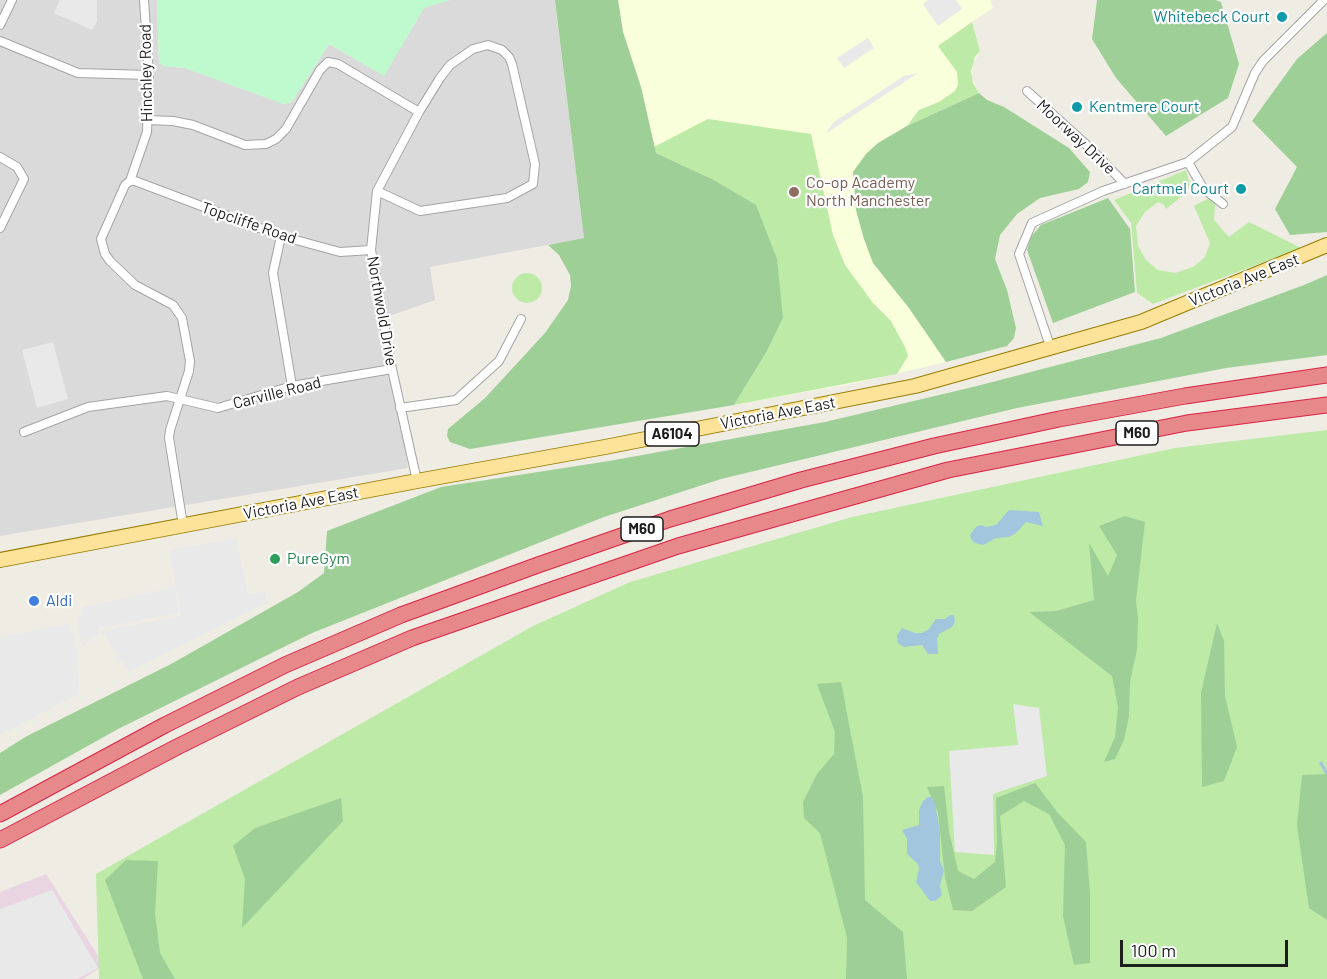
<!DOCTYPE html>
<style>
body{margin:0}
#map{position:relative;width:1327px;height:979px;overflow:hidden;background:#efede3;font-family:Barlow,sans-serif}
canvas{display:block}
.scale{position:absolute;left:1120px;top:940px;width:168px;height:27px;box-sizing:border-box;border:3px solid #1d1d1d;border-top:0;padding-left:8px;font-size:18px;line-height:21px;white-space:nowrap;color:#1d1d1d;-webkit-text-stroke:4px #fff;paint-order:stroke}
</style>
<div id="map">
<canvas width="1327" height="979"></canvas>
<div class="scale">100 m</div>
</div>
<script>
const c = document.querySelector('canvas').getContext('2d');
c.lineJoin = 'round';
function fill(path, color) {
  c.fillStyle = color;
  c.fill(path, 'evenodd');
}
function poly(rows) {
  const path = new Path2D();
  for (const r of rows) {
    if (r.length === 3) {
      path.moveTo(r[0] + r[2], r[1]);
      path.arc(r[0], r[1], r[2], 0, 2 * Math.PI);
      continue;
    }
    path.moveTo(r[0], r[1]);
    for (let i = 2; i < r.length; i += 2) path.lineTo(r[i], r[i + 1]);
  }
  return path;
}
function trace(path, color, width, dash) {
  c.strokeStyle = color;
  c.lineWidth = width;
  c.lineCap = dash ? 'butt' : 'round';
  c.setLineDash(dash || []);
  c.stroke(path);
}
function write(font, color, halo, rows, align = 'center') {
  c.font = font + ' Barlow,sans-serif';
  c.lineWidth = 4.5;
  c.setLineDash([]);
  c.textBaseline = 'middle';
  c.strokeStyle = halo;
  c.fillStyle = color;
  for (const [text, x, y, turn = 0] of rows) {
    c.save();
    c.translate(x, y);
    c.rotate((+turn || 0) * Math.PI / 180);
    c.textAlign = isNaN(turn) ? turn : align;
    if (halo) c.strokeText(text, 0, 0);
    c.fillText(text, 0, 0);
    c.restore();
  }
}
fill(poly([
 [0,0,157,0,159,63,164,66,185,68,284,104,292,102,329,44,384,75,424,8,437,2,451,0,555,0,584,238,430,267,435,300,387,317,408,468,0,536]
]), '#dbdada');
fill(poly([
 [46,874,104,965,83,979,0,979,0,892]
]), '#e8d5e1');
fill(poly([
 [618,0,990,0,993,8,972,22,980,51,973,63,972,78,979,93,907,126,879,143,866,154,856,210,864,239,873,263,909,308,946,362,860,382,734,405,767,351,656,153,641,87,623,32]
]), '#f9ffdb');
fill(poly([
 [972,22,980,51,975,57,971,71,973,83,979,93,907,126,919,110,939,102,955,91,958,85,957,72,938,46],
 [708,119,811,134,833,235,845,265,873,303,891,321,905,347,908,356,897,374,734,405,767,351,783,318,712,179,656,153,654,147],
 [1186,170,1190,186,1181,197,1166,209,1164,205,1158,202,1145,212,1136,226,1138,246,1146,260,1158,270,1175,273,1193,267,1205,257,1210,243,1194,206,1209,198,1215,205,1214,220,1229,237,1249,222,1301,248,1153,304,1137,293,1131,223,1114,200],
 [527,288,15],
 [1327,430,1327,979,99,979,96,874,533,626,630,582,852,517,1175,448]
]), '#bdeaa7');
fill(poly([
 [555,0,618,0,623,32,641,87,656,153,712,179,756,205,777,259,783,318,767,351,734,405,470,449,450,442,447,436,448,429,485,398,545,333,568,300,571,286,570,275,559,255,548,245,584,238],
 [1097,0,1215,0,1221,2,1239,64,1228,98,1166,136,1116,78,1092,39],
 [1327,33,1327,232,1290,235,1275,209,1297,167,1252,121,1297,59],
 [979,93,987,100,1004,107,1069,148,1090,172,1088,182,1079,189,1040,198,1017,214,1000,235,995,259,1007,290,1016,328,1014,338,1007,346,946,362,909,308,873,263,864,239,856,210,853,172,866,154,878,143,907,126],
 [1108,198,1130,229,1135,292,1053,323,1027,250,1031,237,1041,225],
 [1327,275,1327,355,1226,368,1017,408,721,479,604,517,312,633,118,729,0,795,0,753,27,736,171,664,298,592,324,573,327,531,441,487,609,461,825,422,977,386,1161,338,1304,285],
 [1125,516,1145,522,1136,601,1138,618,1137,650,1130,682,1129,716,1124,740,1115,759,1104,762,1115,737,1118,707,1112,676,1029,612,1056,611,1094,600,1089,543,1108,576,1117,555,1099,526],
 [1217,623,1224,641,1225,696,1237,747,1224,781,1202,787,1201,693],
 [841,682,863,797,865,900,903,932,907,979,846,979,847,938,820,833,804,818,803,802,817,774,834,754,835,732,817,684],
 [1327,774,1327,920,1309,908,1297,825,1302,775],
 [1035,783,1058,813,1086,842,1090,893,1090,963,1074,965,1063,916,1065,845,1049,814,1024,801,1000,816,1006,887,972,911,953,910,945,877,938,813,927,787,944,786,949,831,958,871,974,879,995,862,997,842,996,798],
 [341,798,343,821,242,928,245,879,233,846,255,828],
 [126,860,158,861,155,914,160,953,175,979,143,979,105,880]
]), '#9ecf97');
fill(poly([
 [157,0,447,0,447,1,424,8,384,76,329,44,292,102,283,104,185,68,164,66,159,63]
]), '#befacd');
fill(poly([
 [60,0,97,0,97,21,92,30,54,13],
 [928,0,956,0,962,9,938,26,923,4],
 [868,38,874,48,844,68,837,58],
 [918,73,825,134,834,122,904,76],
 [53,342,68,399,37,408,22,350],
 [236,538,248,594,265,592,265,603,128,672,101,631,181,616,169,550],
 [175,587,179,613,99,628,99,633,82,647,76,616,83,614,82,607],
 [70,623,78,656,79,694,0,735,0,637],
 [1013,704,1039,708,1047,776,993,794,994,855,955,852,949,751,1018,745],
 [52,890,98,968,77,979,0,979,0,909]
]), '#e9e9e9');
fill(poly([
 [1009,510,1039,512,1043,526,1026,522,1015,534,1009,537,996,538,983,545,975,543,971,539,970,535,976,527,981,525,986,527,996,525],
 [950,615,954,615,955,622,952,627,939,634,937,639,938,654,928,654,922,645,904,647,898,643,897,636,902,628,915,633,922,633,929,629,936,619,945,619],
 [928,797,932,797,935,804,940,831,940,861,944,870,940,886,942,895,935,901,930,901,916,882,919,869,918,864,907,854,907,839,902,830,919,825,919,810,923,801]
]), '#a2c6dd');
trace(poly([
 [1321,763,1327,774]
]), '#a2c6dd', 3);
const street = poly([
 [144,0,149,75,147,132,130,181,125,185,101,239,105,254,110,261,135,285,173,305,182,318,190,361,189,371,170,430,169,438,183,525],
 [0,25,12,0],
 [0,41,78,73,149,75],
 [1027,91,1091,149,1125,184],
 [148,120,173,121,193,125,245,145,266,144,276,139,286,129,320,70,328,62,338,64,419,112],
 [0,157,17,167,24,179,0,228],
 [1188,162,1203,188,1223,204],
 [130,181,135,181,281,236,340,252,371,250],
 [377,191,420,211,507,198,533,184,535,164,512,64,509,57,502,50,488,45,473,49,450,65,440,78,419,112,377,191,371,250,392,369,417,481],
 [281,236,273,273,292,386],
 [1051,349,1019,254,1032,223,1103,191,1188,162,1232,127,1255,73,1263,61,1324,0],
 [400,408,456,400,499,361,521,319],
 [24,432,88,407,167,396,218,408,292,386,392,369]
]);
const primary = poly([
 [0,560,417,481,605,447,915,386,1141,322,1327,245]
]);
const highway = poly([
 [0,814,165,725,285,665,401,615,538,565,670,519,801,480,934,446,1059,419,1185,396,1327,375],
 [0,840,177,747,298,687,412,638,678,546,948,470,1187,423,1327,405]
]);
trace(street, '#a4a4a4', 10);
trace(primary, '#967d00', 16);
trace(highway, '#db2143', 17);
trace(street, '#fff', 8);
trace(primary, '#fde299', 14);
trace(highway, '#e7898b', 15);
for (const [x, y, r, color] of [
 [1282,17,6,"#0f9aa8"],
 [1077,107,6,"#0f9aa8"],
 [1241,189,6,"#0f9aa8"],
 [794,192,6,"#8d6e63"],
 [275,559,6,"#2e9e5b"],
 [34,601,6,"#3f7fe0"]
]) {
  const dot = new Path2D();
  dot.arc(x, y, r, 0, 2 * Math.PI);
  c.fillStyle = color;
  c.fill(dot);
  trace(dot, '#fff', 2);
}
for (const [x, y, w] of [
 [1137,433,42],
 [672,434,54],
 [642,529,42]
]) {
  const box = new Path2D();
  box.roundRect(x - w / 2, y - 12, w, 24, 4.5);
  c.fillStyle = '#fff';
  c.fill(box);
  trace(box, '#1d1d1d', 1.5);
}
write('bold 15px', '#1d1d1d', null, [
 ["M60",1137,433],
 ["A6104",672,434],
 ["M60",642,529]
]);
write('16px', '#0d838f', '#fff', [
 ["Whitebeck Court",1270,17],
 ["Kentmere Court",1089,107,"left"],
 ["Cartmel Court",1229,189]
], 'right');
write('16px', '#1d1d1d', '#fff', [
 ["Hinchley Road",146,73,-91],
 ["Moorway Drive",1076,137,43],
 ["Topcliffe Road",249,223,19],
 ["Victoria Ave East",1244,280,-22],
 ["Northwold Drive",382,311,80],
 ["Carville Road",277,393,-14],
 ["Victoria Ave East",778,413,-11],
 ["Victoria Ave East",301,503,-11]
]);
write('16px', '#785e54', '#fff', [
 ["Co-op Academy",806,183],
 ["North Manchester",806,201]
], 'left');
write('16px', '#27864d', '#fff', [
 ["PureGym",287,559]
], 'left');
write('16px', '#366cbe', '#fff', [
 ["Aldi",46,601]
], 'left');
</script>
